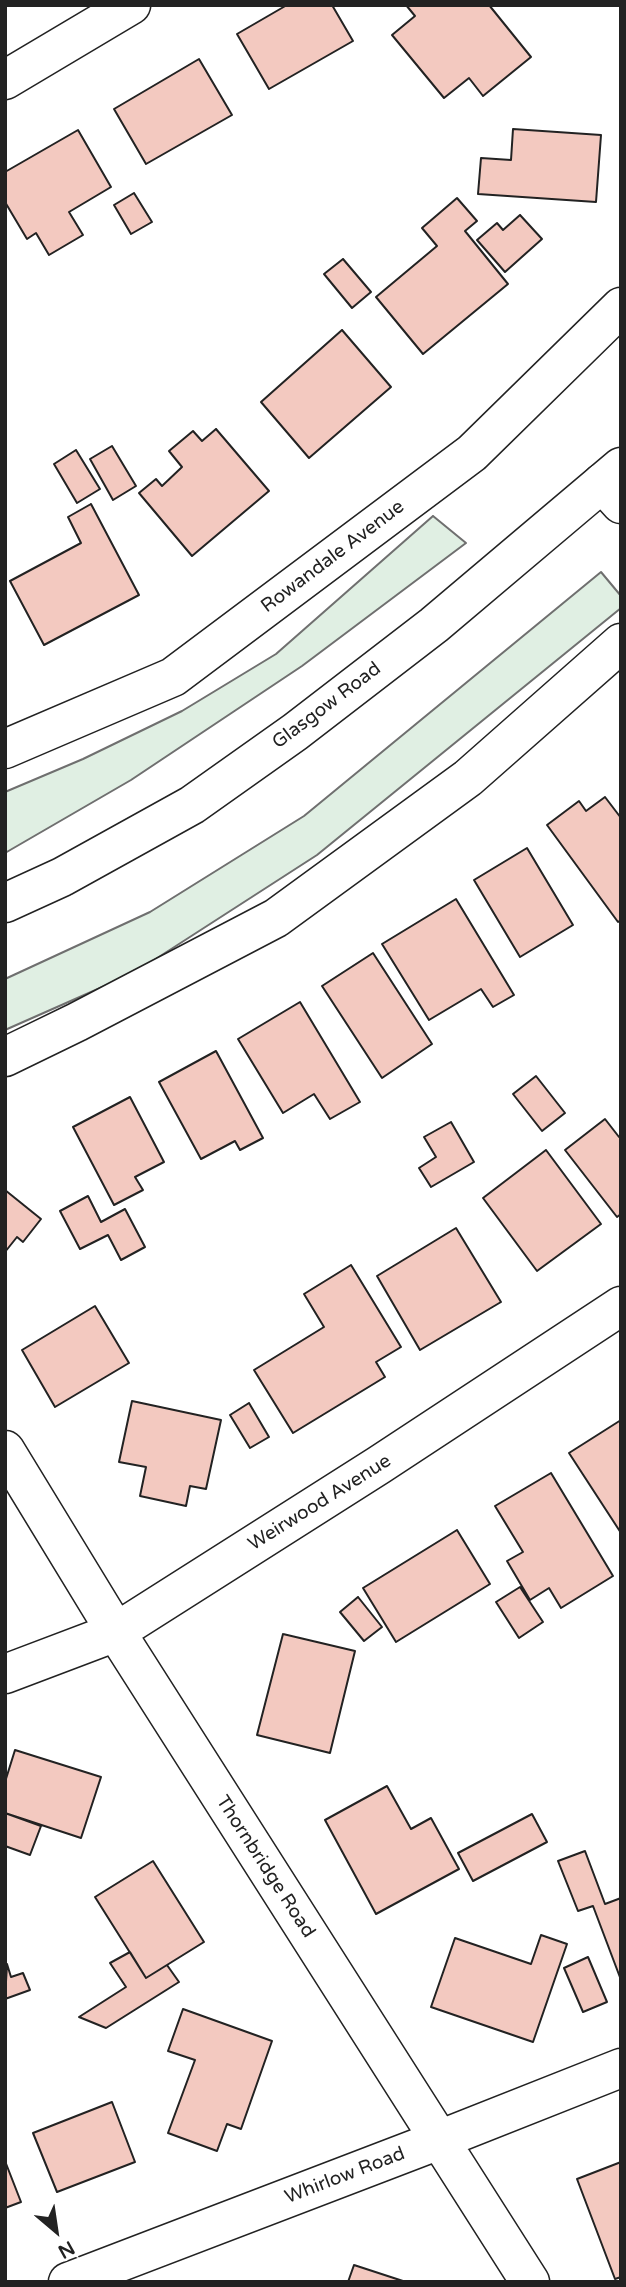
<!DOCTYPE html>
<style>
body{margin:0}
#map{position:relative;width:626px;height:2287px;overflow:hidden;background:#fff;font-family:"Varela Round",sans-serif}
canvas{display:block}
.frame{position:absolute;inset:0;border:7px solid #222;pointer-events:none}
.north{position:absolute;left:21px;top:2196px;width:70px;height:70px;-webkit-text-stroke:5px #fff;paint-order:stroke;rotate:151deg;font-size:19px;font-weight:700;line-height:28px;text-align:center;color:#222}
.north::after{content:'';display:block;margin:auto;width:24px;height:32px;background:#222;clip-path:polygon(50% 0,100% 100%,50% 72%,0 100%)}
</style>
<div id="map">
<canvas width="626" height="2287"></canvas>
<div class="frame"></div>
<div class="north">N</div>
</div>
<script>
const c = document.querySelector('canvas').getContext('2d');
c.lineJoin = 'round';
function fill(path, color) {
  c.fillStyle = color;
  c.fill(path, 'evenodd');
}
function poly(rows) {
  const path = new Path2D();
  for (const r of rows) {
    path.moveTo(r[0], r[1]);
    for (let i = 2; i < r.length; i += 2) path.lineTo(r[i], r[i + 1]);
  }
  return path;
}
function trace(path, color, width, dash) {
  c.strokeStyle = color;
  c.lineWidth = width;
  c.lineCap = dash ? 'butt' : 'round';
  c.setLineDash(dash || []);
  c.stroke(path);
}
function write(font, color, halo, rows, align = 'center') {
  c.font = font + ' "Varela Round",sans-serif';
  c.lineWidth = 5;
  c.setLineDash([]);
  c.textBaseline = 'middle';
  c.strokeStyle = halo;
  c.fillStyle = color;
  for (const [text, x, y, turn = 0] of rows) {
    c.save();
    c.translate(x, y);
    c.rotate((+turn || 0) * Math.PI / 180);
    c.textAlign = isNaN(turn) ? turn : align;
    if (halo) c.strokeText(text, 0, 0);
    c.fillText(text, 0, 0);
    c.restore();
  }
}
const green = poly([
 [433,516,466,543,302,666,131,780,5,853,5,792,83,759,182,711,276,654,433,516],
 [601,572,621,596,621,608,317,855,134,973,5,1030,5,979,150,912,304,816,601,572]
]);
fill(green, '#e0efe3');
trace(green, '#6f6f6f', 2);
const building = poly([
 [287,5,332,5,353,41,269,89,237,34,287,5],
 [406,5,489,5,531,57,483,96,469,78,444,98,392,35,415,16,406,5],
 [199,59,232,115,146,164,114,109,199,59],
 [513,129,601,135,596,202,478,194,481,158,511,160,513,129],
 [78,130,111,187,69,212,83,235,49,255,36,233,27,239,5,202,5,172,78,130],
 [134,193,152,222,131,234,114,205,134,193],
 [457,198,477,221,465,231,508,284,423,354,376,297,437,246,422,228,457,198],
 [520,215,542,239,505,272,477,240,497,223,503,230,520,215],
 [343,259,371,292,352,308,324,274,343,259],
 [342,330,391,387,309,458,261,402,342,330],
 [216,429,269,491,192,556,139,493,156,479,162,486,182,467,169,451,193,431,202,441,216,429],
 [112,446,136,486,113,500,90,459,112,446],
 [76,450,100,489,77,503,54,464,76,450],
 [91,504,139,595,44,645,10,581,81,543,68,517,91,504],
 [605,797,621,818,621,920,618,922,547,825,579,801,586,811,605,797],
 [527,848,573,925,520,957,474,880,527,848],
 [456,899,514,995,493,1007,481,989,429,1020,382,944,456,899],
 [373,953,432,1044,382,1078,322,986,373,953],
 [300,1002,360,1102,330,1119,314,1094,283,1113,238,1039,300,1002],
 [216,1051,263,1138,240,1150,235,1141,201,1159,159,1082,216,1051],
 [536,1076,565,1113,542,1131,513,1094,536,1076],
 [130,1097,164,1162,135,1177,143,1190,114,1205,73,1127,130,1097],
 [605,1119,619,1137,621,1136,621,1214,617,1217,565,1150,605,1119],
 [451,1122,474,1162,431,1187,419,1168,436,1157,424,1137,451,1122],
 [546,1150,601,1224,537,1271,483,1198,546,1150],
 [5,1190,41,1219,23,1242,17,1237,5,1252,5,1190],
 [88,1196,101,1222,125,1209,145,1247,121,1260,108,1235,80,1249,60,1211,88,1196],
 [456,1228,501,1302,420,1350,377,1276,456,1228],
 [351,1265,401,1347,376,1362,385,1377,293,1433,254,1370,324,1327,304,1294,351,1265],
 [95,1306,129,1363,55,1407,22,1350,95,1306],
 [132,1401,221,1420,206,1489,190,1486,186,1506,140,1496,146,1467,119,1462,132,1401],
 [249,1403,269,1437,250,1448,230,1415,249,1403],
 [621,1420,621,1533,569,1453,621,1420],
 [551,1473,613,1576,561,1608,549,1588,530,1600,507,1561,523,1552,495,1506,551,1473],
 [457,1530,490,1584,396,1642,363,1588,457,1530],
 [520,1587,543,1622,519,1638,496,1602,520,1587],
 [358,1597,382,1627,364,1641,340,1612,358,1597],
 [283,1634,355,1651,330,1753,257,1735,283,1634],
 [15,1750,101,1777,81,1838,5,1813,5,1782,15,1750],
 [387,1786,411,1829,431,1818,459,1869,376,1914,325,1820,387,1786],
 [5,1813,41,1826,30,1855,5,1846,5,1813],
 [532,1814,547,1842,473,1881,458,1853,532,1814],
 [585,1851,605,1904,621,1898,621,1980,593,1906,578,1911,558,1861,585,1851],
 [153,1861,204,1942,146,1978,95,1897,153,1861],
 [541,1935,567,1944,533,2042,431,2007,455,1938,531,1964,541,1935],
 [130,1952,146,1978,167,1965,179,1982,106,2028,79,2017,126,1987,110,1963,130,1952],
 [588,1957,607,2002,583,2012,564,1968,588,1957],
 [7,1964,11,1977,23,1973,30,1990,5,1999,7,1964],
 [183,2009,272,2041,241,2129,227,2124,217,2151,168,2133,195,2060,168,2051,183,2009],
 [112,2102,135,2162,57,2192,33,2133,112,2102],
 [5,2161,21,2202,5,2208,5,2161],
 [621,2162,621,2277,615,2279,577,2179,621,2162],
 [354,2265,406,2282,348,2282,354,2265]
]);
fill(building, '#f3c9c0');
trace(building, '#222', 2);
const minor = poly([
 [5,80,131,5],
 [602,483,621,504],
 [5,749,173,677,472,453,621,307],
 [5,1057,77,1022,276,918,468,778,621,643],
 [5,1450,116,1632,530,2282],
 [5,1674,116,1632,379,1465,621,1306],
 [68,2282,439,2140,621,2068]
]);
const major = poly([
 [5,903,62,877,192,805,295,732,434,625,621,467]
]);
trace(minor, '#222', 41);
trace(major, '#222', 41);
trace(minor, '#fff', 38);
trace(major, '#fff', 38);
write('19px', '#222', '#fff', [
 ["Rowandale Avenue",333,557,-37],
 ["Glasgow Road",327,706,-37],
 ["Weirwood Avenue",320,1503,-32],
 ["Thornbridge Road",265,1867,57],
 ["Whirlow Road",345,2176,-21]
]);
</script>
